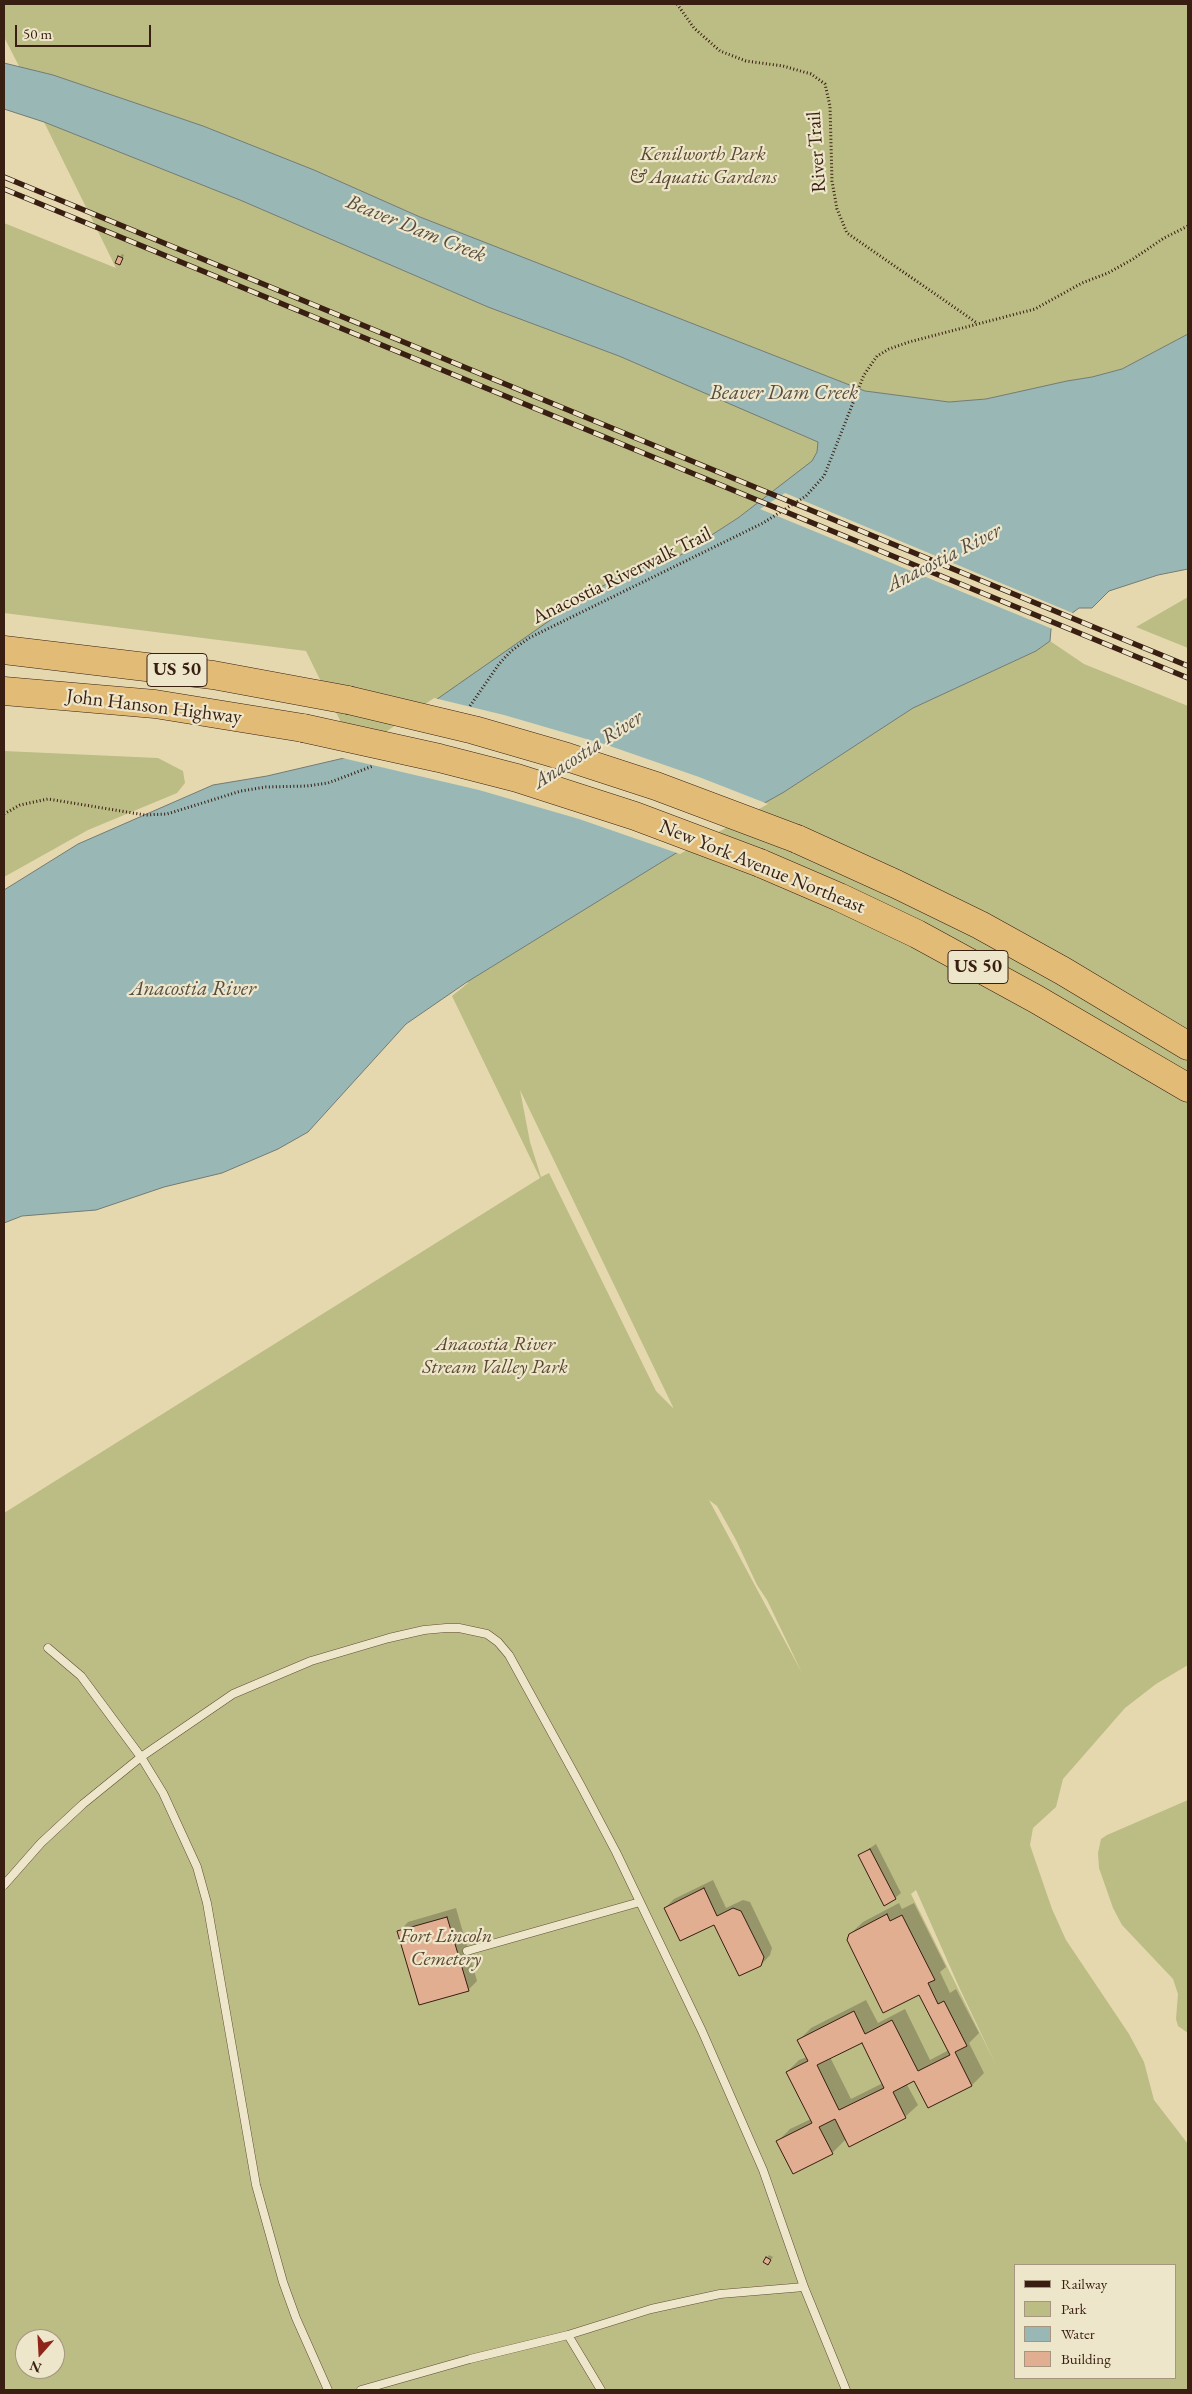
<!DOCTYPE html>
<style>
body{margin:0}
#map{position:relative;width:1192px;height:2394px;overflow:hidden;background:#e5d8ae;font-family:"EB Garamond",serif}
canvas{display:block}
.frame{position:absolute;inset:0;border:5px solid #391e12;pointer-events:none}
.legend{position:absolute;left:1014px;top:2264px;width:162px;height:115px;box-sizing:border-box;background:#eee6ca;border:1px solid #a69680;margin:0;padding:6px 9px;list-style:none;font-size:15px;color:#391e12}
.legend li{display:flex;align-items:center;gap:10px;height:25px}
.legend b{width:25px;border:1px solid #a69680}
.north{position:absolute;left:15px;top:2329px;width:50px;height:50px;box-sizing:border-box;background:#eee6ca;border:1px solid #a69680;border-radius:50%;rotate:199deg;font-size:14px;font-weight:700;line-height:20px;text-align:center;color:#391e12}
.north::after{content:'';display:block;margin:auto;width:18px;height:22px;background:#8f2418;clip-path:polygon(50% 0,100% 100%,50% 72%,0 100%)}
.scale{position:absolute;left:15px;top:25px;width:136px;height:22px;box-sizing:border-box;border:2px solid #391e12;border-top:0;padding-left:6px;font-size:15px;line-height:18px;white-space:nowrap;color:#391e12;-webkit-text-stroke:4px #eee6ca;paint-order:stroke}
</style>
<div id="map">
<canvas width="1192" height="2394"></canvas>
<div class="frame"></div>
<ul class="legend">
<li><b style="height:6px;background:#391e12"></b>Railway</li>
<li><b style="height:14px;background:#bcbc85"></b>Park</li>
<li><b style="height:14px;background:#99b8b5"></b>Water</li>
<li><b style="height:14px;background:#e2ae92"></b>Building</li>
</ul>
<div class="north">N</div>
<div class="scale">50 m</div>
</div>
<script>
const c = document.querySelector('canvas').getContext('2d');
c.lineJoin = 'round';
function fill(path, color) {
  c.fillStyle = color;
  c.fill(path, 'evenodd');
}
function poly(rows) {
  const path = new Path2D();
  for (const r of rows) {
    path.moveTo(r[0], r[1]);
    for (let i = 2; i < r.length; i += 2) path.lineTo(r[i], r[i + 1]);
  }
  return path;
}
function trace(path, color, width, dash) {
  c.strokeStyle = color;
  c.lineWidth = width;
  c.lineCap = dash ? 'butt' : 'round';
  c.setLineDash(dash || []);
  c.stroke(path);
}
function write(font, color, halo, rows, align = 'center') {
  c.font = font + ' "EB Garamond",serif';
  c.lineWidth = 4.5;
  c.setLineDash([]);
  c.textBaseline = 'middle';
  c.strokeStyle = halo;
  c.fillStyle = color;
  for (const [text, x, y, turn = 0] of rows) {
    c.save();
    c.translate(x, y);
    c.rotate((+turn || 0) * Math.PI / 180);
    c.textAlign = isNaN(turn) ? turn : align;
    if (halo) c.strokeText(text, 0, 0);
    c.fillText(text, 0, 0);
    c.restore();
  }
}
fill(poly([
 [4,4,1188,4,1188,334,1122,369,1092,377,1067,381,986,399,949,402,865,391,420,217,314,170,203,126,53,75,20,68,4,37],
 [44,122,240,200,488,307,619,356,730,403,818,442,817,452,812,461,805,468,738,518,679,556,632,571,357,755,306,651,4,613,4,223,116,268],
 [1188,597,1188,648,1136,627],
 [1050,641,1084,664,1188,706,1188,1665,1156,1684,1125,1708,1063,1779,1056,1807,1033,1828,1030,1845,1052,1909,1066,1940,1129,2034,1144,2062,1154,2100,1188,2144,1188,2390,4,2390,4,1513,540,1178,452,996,468,983,467,982,686,847,784,792,913,708,1036,651],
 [520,1090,673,1407,673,1408,656,1391,549,1173,541,1177,530,1142],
 [709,1500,717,1506,736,1540,757,1585,767,1600,802,1673],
 [916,1890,959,1987,996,2065,911,1894],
 [1016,2265,1176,2265,1176,2378,1016,2378],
 [25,2339,55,2339,55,2369,25,2369],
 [4,751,158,758,183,771,185,783,177,793,88,830,4,877],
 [1188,1800,1188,2033,1178,2026,1176,2019,1178,1994,1173,1979,1122,1925,1113,1908,1099,1868,1098,1853,1101,1839,1107,1835]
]), '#bcbc85');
const water = poly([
 [4,63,53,75,203,126,314,170,420,217,865,391,949,402,986,399,1067,381,1092,377,1122,369,1188,334,1188,569,1158,575,1109,591,1092,608,1079,608,1051,629,1050,641,1036,651,913,708,784,792,686,847,467,982,406,1024,308,1132,278,1149,222,1173,164,1187,96,1210,22,1216,4,1223,4,890,78,844,213,785,267,776,357,755,589,593,632,571,679,556,738,518,812,461,817,452,818,442,619,356,488,307,240,200,44,122,4,109,4,63]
]);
fill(water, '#99b8b5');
trace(water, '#737a74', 1);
fill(poly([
 [785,493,1075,614,1055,630,760,509],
 [434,698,504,715,607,745,699,777,768,804,680,854,579,819,479,790,338,757,356,753]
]), '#e5d8ae');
fill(poly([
 [122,254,124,255,120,264,117,262],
 [876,1844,901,1893,895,1898,860,1855],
 [713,1880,726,1908,743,1900,750,1902,772,1948,770,1955,761,1965,714,1923,665,1908,674,1899],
 [899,1903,902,1909,914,1903,946,1967,940,1972,950,1993,956,1989,979,2033,969,2043,984,2073,972,2085,928,2107,914,2079,906,2083,918,2105,905,2117,846,2139,832,2153,793,2172,778,2141,790,2129,811,2119,787,2072,799,2060,807,2057,799,2040,811,2028,866,2000,878,2023,905,2009,930,2060,949,2050,920,1993,850,1934,863,1922],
 [862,2041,883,2083,851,2099,830,2057],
 [456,1908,477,1981,468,1990,399,1932,408,1922],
 [769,2255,773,2257,770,2261,767,2258]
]), '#0003');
const building = poly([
 [118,256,123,258,120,265,115,263,118,256],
 [870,1849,896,1899,884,1906,858,1855,870,1849],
 [704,1888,717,1916,733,1908,741,1911,764,1957,761,1966,739,1976,714,1925,680,1941,664,1908,704,1888],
 [887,1914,890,1921,902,1915,935,1980,928,1983,938,2004,944,2001,967,2046,955,2052,972,2086,928,2108,914,2081,893,2092,906,2118,849,2147,835,2119,819,2127,833,2154,793,2174,776,2141,812,2123,786,2072,808,2061,797,2040,854,2011,865,2034,892,2020,918,2071,950,2055,919,1995,883,2013,847,1940,849,1934,887,1914],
 [862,2043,884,2088,839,2110,817,2065,862,2043],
 [447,1917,469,1991,419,2005,397,1931,447,1917],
 [766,2257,771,2260,768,2265,763,2262,766,2257]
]);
fill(building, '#e2ae92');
trace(building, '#391e12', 1);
const service = poly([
 [48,1648,81,1676,141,1757,163,1793,197,1867,207,1903,256,2185,283,2282,296,2318,328,2390],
 [4,1885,41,1843,83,1804,141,1757,233,1694,311,1661,389,1638,424,1630,446,1628,459,1628,487,1634,498,1642,509,1655,581,1786,616,1852,702,2031,763,2170,804,2287,846,2390],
 [467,1951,640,1902],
 [568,2335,651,2309,720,2294,804,2287],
 [361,2390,470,2359,568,2335,601,2390]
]);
const motorway = poly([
 [4,650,213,675,348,700],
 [4,691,155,704,303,728],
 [797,839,896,884,980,925,1063,971,1188,1046],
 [760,863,839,897,917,934,1036,999,1188,1088]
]);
trace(service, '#644c39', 9);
trace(motorway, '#391e12', 29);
trace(poly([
 [677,4,694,28,720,51,746,61,783,66,811,74,825,84,830,106,832,181,837,209,847,233,977,323],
 [470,706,499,664,511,651,529,638,763,523,806,496,824,476,864,375,877,356,889,349,909,342,1035,309,1082,283,1108,273,1133,259,1164,238,1188,226],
 [4,814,20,805,48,799,145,815,167,814,241,791,266,787,307,786,328,783,373,766]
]), '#391e12', 3, [1, 2.5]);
trace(service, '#eee6ca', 8);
trace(motorway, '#e2bc77', 28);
const rail = poly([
 [4,177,1188,666],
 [4,189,1188,678]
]);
trace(rail, '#391e12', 5.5);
trace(rail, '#eee6ca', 4, [11]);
const motorwayBridge = poly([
 [348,700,474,730,567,757,656,786,797,839],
 [303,728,439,758,517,778,635,816,760,863]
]);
trace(motorwayBridge, '#391e12', 29, []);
trace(motorwayBridge, '#e2bc77', 28);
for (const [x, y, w] of [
 [177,670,60],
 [978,967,60]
]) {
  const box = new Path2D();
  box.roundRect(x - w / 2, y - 16.5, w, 33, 4);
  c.fillStyle = '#eee6ca';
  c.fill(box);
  trace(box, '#391e12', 1);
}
write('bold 19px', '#391e12', null, [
 ["US 50",177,670],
 ["US 50",978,967]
]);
write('20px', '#391e12', '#eee6ca', [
 ["River Trail",817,152,-94],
 ["Anacostia Riverwalk Trail",622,576,-26],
 ["John Hanson Highway",154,707,7],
 ["New York Avenue Northeast",762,867,22]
]);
write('italic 20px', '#5a462f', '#eee6ca', [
 ["Kenilworth Park",703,155],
 ["& Aquatic Gardens",703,178],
 ["Anacostia River",495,1345],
 ["Stream Valley Park",495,1368],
 ["Fort Lincoln",446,1937],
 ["Cemetery",446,1960]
]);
write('italic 21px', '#564c43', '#eee6ca', [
 ["Beaver Dam Creek",416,229,22],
 ["Beaver Dam Creek",784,393],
 ["Anacostia River",944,558,-27],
 ["Anacostia River",588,750,-33],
 ["Anacostia River",193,989]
]);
</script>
